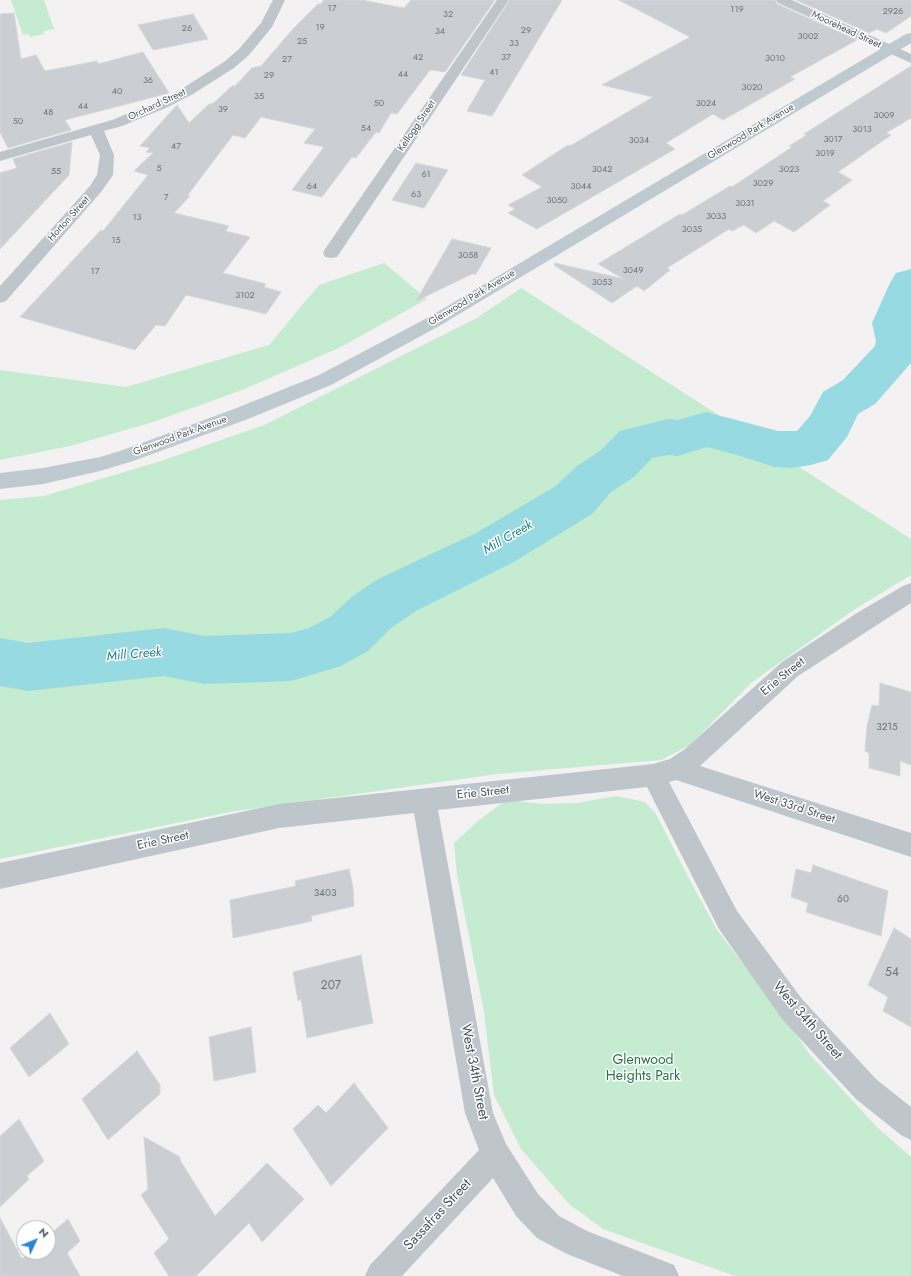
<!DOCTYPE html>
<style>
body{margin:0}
#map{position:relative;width:911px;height:1276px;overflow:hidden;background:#f3f1f1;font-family:Jost,sans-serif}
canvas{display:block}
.north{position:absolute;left:16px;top:1220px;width:40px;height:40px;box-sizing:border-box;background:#fff;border:1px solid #b7bbbe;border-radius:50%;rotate:46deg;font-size:11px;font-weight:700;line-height:16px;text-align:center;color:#4b555c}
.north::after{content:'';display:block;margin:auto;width:14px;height:18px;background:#2f84cf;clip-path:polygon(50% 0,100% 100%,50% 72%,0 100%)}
</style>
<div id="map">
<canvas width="911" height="1276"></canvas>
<div class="north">N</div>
</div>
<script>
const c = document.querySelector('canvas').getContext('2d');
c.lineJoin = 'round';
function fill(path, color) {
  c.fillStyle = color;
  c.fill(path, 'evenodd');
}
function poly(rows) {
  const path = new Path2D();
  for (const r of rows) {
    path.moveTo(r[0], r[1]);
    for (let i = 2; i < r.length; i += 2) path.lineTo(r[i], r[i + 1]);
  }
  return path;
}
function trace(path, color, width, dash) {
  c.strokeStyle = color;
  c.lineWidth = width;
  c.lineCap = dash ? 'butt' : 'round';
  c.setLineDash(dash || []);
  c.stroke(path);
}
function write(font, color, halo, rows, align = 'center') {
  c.font = font + ' Jost,sans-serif';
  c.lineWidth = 3;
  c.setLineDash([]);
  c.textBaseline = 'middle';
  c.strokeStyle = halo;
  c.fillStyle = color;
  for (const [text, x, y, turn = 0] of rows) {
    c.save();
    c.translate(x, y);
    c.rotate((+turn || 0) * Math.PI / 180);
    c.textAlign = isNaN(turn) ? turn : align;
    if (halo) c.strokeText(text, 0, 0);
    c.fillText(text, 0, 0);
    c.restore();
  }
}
fill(poly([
 [11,0,44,0,54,29,44,31,44,34,30,37,29,34,23,35],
 [384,263,427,299,341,347,242,390,153,422,70,446,0,460,0,370,126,387,269,345,319,285],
 [521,288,911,539,911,575,855,609,751,683,690,745,661,760,497,774,230,812,0,859,0,500,44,496,161,461,264,425,477,318],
 [616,796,645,802,656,814,695,890,717,930,782,1014,811,1056,878,1128,911,1157,911,1276,735,1276,603,1229,569,1204,521,1149,494,1095,484,1012,457,875,454,843,478,821,506,800,543,804,577,803]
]), '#c5ebd0');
fill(poly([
 [911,269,911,363,875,404,858,414,847,437,828,460,811,465,792,468,774,467,744,457,707,447,678,456,668,455,652,458,634,477,611,492,592,514,512,563,416,611,391,628,368,651,341,666,291,681,205,684,163,676,28,691,0,686,0,638,28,643,163,628,205,636,291,633,309,628,330,617,353,596,378,579,476,533,556,486,577,466,600,451,620,431,668,419,678,420,706,412,778,431,797,431,810,416,823,392,843,380,875,346,876,341,872,323,890,283,896,273,911,269]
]), '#97dae2');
const building = poly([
 [324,0,361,0,404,8,411,0,495,0,445,72,430,70,397,114,391,113,379,133,376,132,356,158,352,157,322,197,292,190,324,147,304,143,315,129,261,117,245,138,233,135,187,196,190,196,174,213,229,226,225,231,250,237,223,273,266,284,264,287,281,292,266,314,186,295,165,326,156,325,135,350,20,317,101,230,103,231,148,175,134,171,153,153,146,152,150,148,140,146,177,105,189,123,209,104,212,104,217,100,233,85,234,87,252,68,261,66,293,29,318,4,321,4,324,0],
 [510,0,562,0,492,116,467,111,485,80,461,75,510,0],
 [619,0,775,0,777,4,857,40,790,77,795,79,723,120,713,114,666,143,675,149,537,229,508,213,515,209,508,205,542,187,522,175,568,145,570,146,653,97,602,85,690,37,619,0],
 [796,0,911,0,911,16,886,33,877,29,869,33,796,0],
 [14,13,21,59,36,55,45,71,97,61,98,64,143,52,169,93,65,120,71,130,8,148,0,132,0,14,14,13],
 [193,14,208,39,153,50,138,25,193,14],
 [911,66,911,118,886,133,891,135,838,172,852,180,823,201,830,205,794,232,774,221,756,233,744,225,732,231,729,229,667,268,670,270,644,291,637,286,612,303,554,265,555,263,624,279,598,264,680,214,682,215,730,186,732,187,792,147,789,146,807,135,804,134,911,66],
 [72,142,69,175,0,249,0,173,17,168,13,159,72,142],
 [416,163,448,170,424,208,392,200,416,163],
 [452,239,491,248,476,274,472,274,416,301,452,239],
 [880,683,911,692,911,765,900,761,900,776,869,768,869,753,865,751,867,726,872,705,879,706,880,683],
 [813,865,888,891,881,936,806,912,808,903,791,897,796,869,811,873,813,865],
 [349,869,353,887,354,906,311,916,312,921,233,938,230,900,296,886,295,881,349,869],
 [894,928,911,939,911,1027,883,1011,888,997,868,985,894,928],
 [361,955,373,1023,307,1038,301,999,298,1001,293,972,361,955],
 [50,1013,69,1044,29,1077,10,1048,50,1013],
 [251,1027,256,1072,214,1081,209,1037,251,1027],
 [137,1051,160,1085,160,1094,108,1140,82,1099,137,1051],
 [354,1083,388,1128,331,1186,293,1129,318,1105,326,1113,354,1083],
 [19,1119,44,1161,27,1176,29,1179,0,1207,0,1136,19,1119],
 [144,1137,180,1157,180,1160,215,1216,267,1163,304,1199,262,1242,249,1223,196,1276,169,1276,154,1253,169,1239,141,1195,148,1189,144,1137],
 [0,1218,22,1259,30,1252,48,1252,48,1236,68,1219,80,1241,67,1253,80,1276,0,1276,0,1218]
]);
fill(building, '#cbced2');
trace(building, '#d5d8db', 1);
fill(poly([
 [273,0,285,0,272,27,249,55,234,68,193,94,168,107,122,126,104,131,114,155,113,175,101,192,6,301,0,303,0,286,90,186,97,175,100,155,91,135,0,161,0,152,112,120,158,101,183,88,224,62,239,49,261,23,273,0],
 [497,0,509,0,337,257,331,258,325,257,323,253,325,249,497,0],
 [911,583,911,603,798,676,700,766,911,833,911,857,676,780,669,782,737,911,802,999,876,1079,911,1107,911,1140,901,1135,856,1099,782,1019,719,929,647,787,438,810,493,1113,506,1144,538,1194,559,1216,587,1231,674,1265,679,1276,623,1276,567,1254,537,1238,516,1216,493,1178,402,1276,365,1276,370,1265,479,1150,465,1113,414,813,279,828,0,889,0,863,279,804,653,764,670,759,685,749,782,662,857,613,903,586,911,583]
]), '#bec6cb');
fill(poly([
 [776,0,792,0,911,54,911,63,778,3,776,0]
]), '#bec6cb');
fill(poly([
 [911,33,911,43,441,325,331,385,248,419,133,461,100,471,43,484,0,489,0,473,43,468,100,457,120,451,234,409,319,375,429,317,906,34,911,33]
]), '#bfc9d0');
write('9px', '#6b737a', null, [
 ["17",332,9],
 ["119",737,10],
 ["2926",893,12],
 ["32",448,15],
 ["19",320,28],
 ["26",187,29],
 ["29",526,31],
 ["34",440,32],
 ["3002",808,37],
 ["25",302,42],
 ["33",514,44],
 ["42",418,58],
 ["37",506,58],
 ["3010",775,59],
 ["27",287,60],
 ["41",494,73],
 ["44",403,75],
 ["29",269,76],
 ["36",148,81],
 ["3020",752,88],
 ["40",117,92],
 ["35",259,97],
 ["50",379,104],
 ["3024",706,104],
 ["44",83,107],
 ["39",223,110],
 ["48",48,113],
 ["3009",884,116],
 ["50",18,122],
 ["54",366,129],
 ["3013",862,130],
 ["3017",833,140],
 ["3034",639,141],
 ["47",176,147],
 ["3019",825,154],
 ["5",159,169],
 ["3042",602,170],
 ["3023",789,170],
 ["55",56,172],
 ["61",426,175],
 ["3029",763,184],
 ["64",312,187],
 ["3044",581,187],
 ["63",416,195],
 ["7",166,198],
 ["3050",557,201],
 ["3031",745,204],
 ["3033",716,217],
 ["13",137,218],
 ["3035",692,230],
 ["15",116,241],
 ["3058",468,256],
 ["3049",633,271],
 ["17",95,272],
 ["3053",602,283],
 ["3102",245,296]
]);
write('10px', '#4b555c', '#fff', [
 ["Moorehead Street",846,30,25],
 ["Orchard Street",157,105,-25],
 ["Kellogg Street",417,126,-56],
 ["Glenwood Park Avenue",751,132,-31],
 ["Horton Street",69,219,-48],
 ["Glenwood Park Avenue",472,298,-31],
 ["Glenwood Park Avenue",180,436,-20]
]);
write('10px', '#6b737a', null, [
 ["3215",887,728],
 ["3403",325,894],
 ["60",843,900]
]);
write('12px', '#4b555c', '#fff', [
 ["Erie Street",783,677,-39],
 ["Erie Street",483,793,-6],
 ["West 33rd Street",794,807,18],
 ["Erie Street",163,841,-12]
]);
write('12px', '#6b737a', null, [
 ["54",892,973],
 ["207",331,986]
]);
write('italic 13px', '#1d828e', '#fff', [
 ["Mill Creek",508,538,-30],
 ["Mill Creek",134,655,-5]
]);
write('14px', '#4b555c', '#fff', [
 ["West 34th Street",807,1021,49],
 ["West 34th Street",474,1072,79],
 ["Sassafras Street",438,1215,-47]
]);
write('14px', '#237644', '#fff', [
 ["Glenwood",643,1061],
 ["Heights Park",643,1077]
]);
</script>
